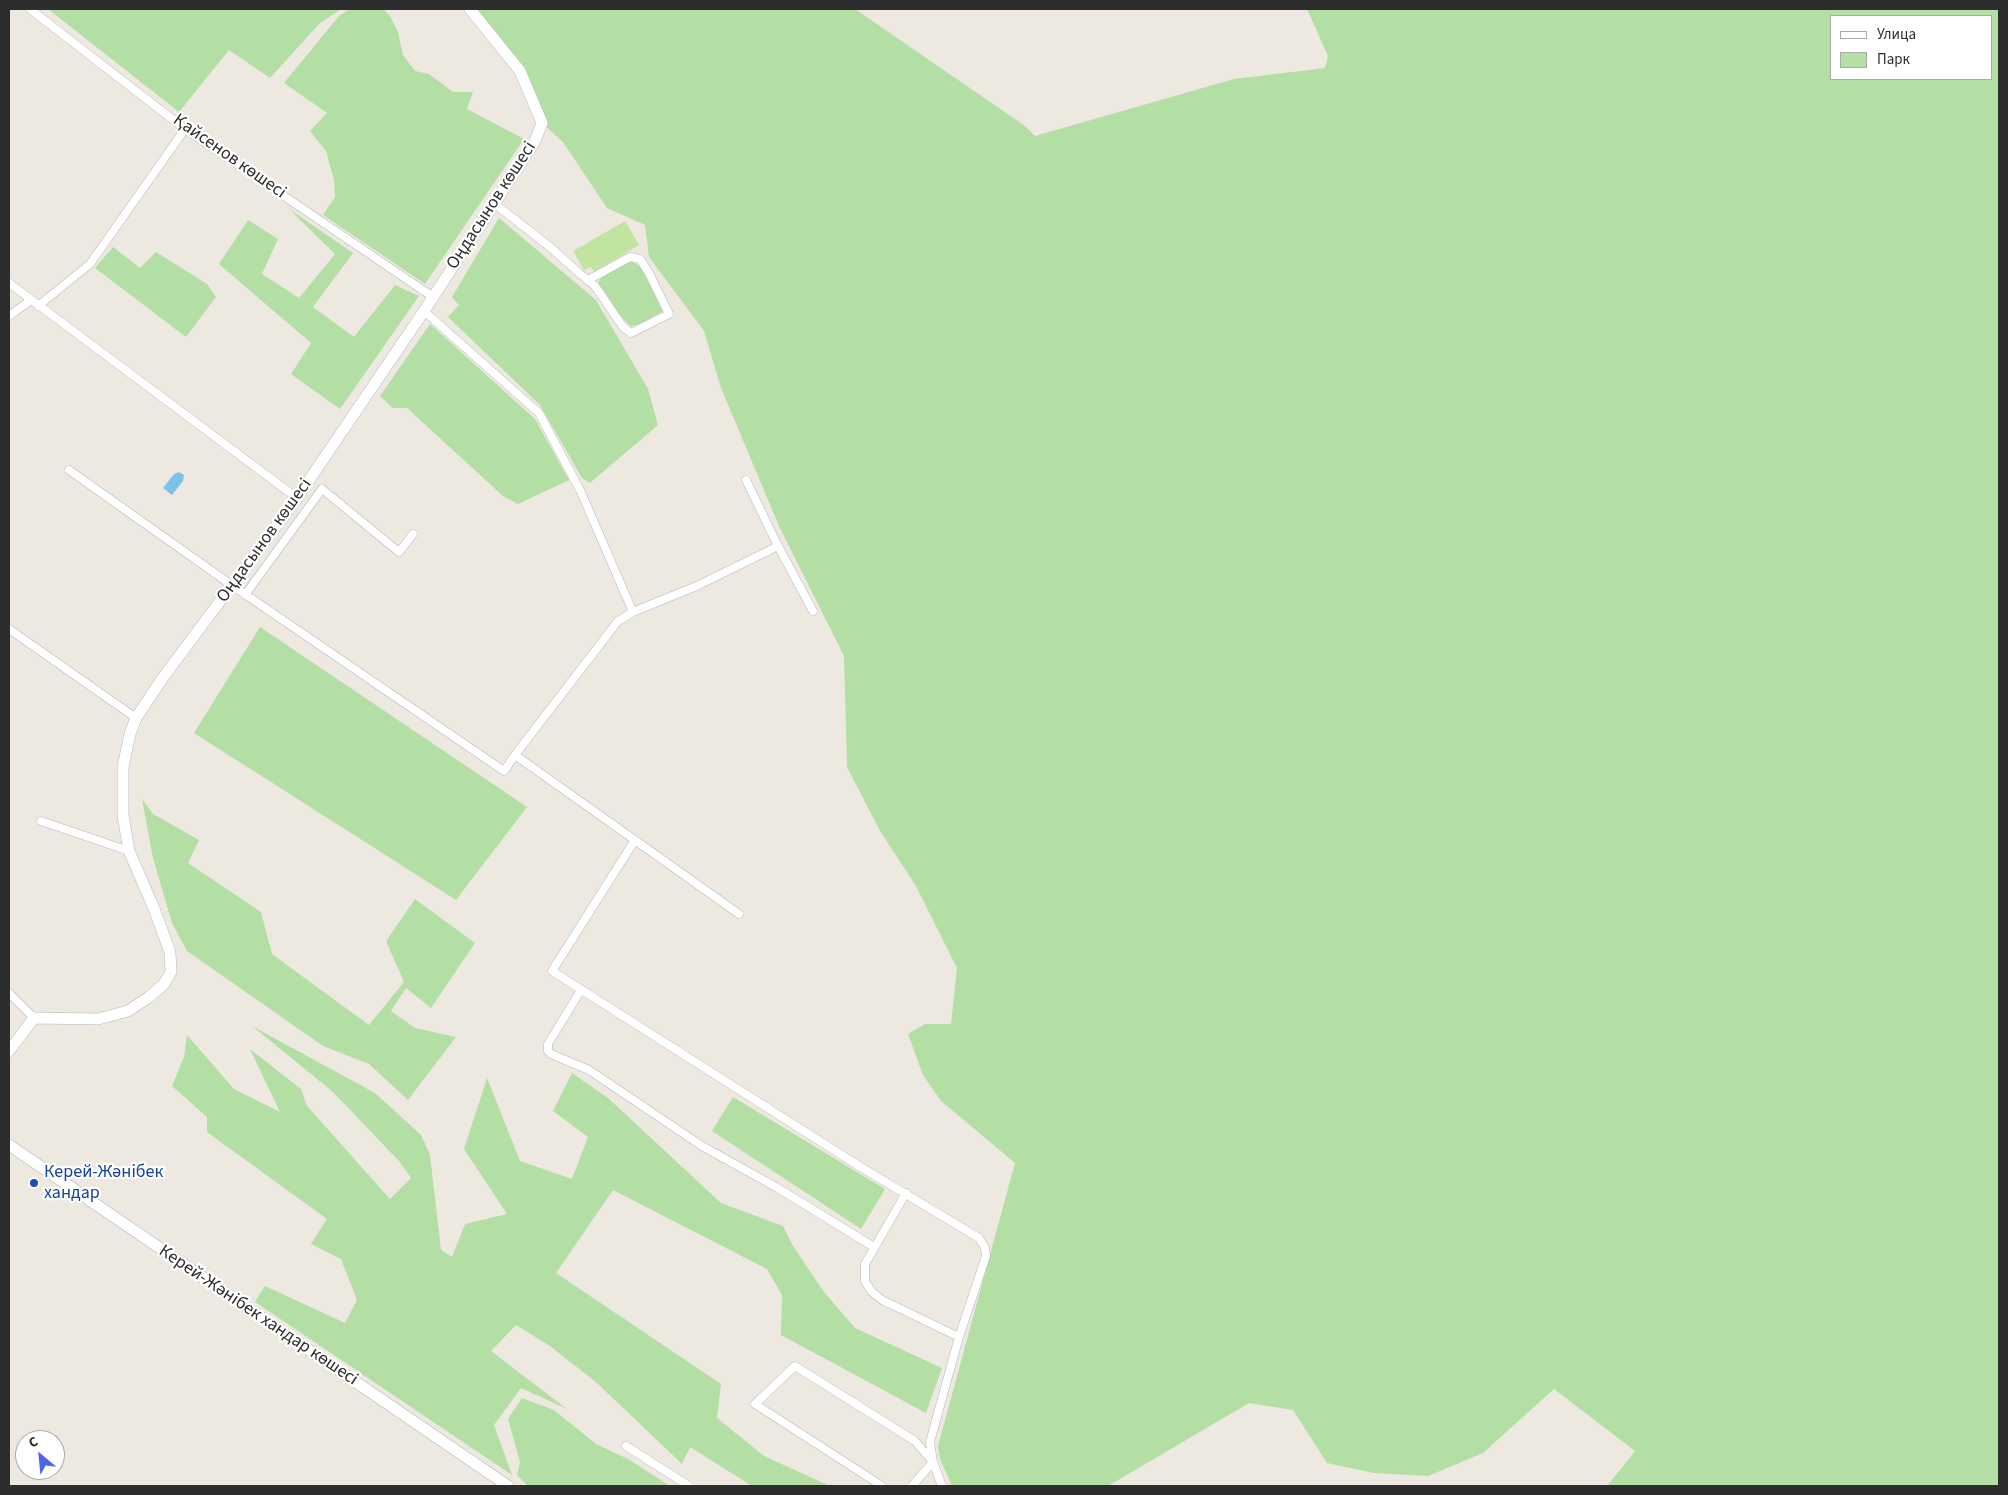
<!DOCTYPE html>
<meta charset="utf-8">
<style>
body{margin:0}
#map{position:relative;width:2008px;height:1495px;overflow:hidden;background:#ede9e1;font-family:"Source Sans 3",sans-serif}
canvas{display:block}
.frame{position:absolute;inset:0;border:10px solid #2d2d2d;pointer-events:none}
.legend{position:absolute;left:1830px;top:15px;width:162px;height:65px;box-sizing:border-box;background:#fff;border:1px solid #ababab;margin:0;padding:6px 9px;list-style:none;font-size:15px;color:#2d2d2d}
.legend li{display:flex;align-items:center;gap:10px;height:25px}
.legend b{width:25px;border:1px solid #ababab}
.north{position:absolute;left:15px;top:1430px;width:50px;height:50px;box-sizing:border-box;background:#fff;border:1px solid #ababab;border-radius:50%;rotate:332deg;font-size:14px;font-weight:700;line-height:20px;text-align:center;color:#2d2d2d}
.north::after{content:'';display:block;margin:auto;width:18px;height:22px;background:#5263e9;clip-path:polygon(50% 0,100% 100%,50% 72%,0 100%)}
</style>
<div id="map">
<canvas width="2008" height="1495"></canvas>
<div class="frame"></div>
<ul class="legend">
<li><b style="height:6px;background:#fff"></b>Улица</li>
<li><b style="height:14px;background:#b3dea4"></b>Парк</li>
</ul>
<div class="north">С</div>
</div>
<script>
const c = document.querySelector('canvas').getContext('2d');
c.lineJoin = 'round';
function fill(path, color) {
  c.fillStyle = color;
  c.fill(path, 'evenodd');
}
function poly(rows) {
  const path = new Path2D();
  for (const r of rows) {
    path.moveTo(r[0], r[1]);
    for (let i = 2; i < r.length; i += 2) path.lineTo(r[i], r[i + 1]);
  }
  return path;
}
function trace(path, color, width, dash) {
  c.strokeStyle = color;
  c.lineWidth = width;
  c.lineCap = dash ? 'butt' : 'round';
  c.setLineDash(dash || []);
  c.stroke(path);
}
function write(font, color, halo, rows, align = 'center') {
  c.font = font + ' "Source Sans 3",sans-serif';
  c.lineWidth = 4.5;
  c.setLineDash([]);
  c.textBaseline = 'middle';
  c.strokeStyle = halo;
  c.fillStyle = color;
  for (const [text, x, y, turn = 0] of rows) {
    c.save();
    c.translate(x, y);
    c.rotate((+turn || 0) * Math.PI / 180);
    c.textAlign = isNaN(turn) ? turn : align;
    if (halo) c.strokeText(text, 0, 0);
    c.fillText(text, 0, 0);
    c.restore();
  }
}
fill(poly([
 [48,9,341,9,319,24,270,78,229,50,179,112],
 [350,9,383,9,390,16,398,32,403,55,415,71,429,74,453,92,473,92,467,109,524,139,425,284,323,215,335,197,334,180,326,151,310,131,327,113,284,83,339,16],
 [470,9,855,9,1025,126,1035,136,1234,79,1325,68,1328,56,1307,9,1999,9,1999,1486,1607,1486,1635,1451,1554,1389,1483,1453,1428,1476,1374,1473,1327,1463,1293,1410,1249,1403,1108,1486,952,1486,940,1459,938,1446,1015,1163,941,1101,923,1075,908,1034,925,1024,951,1024,957,968,916,886,880,831,847,767,844,656,779,526,721,388,704,331,649,257,645,225,607,208,563,142,542,123,520,71],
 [1832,16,1992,16,1992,79,1832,79],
 [289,209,353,253,313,307,354,337,395,285,419,296,340,409,291,374,311,343,219,264,248,220,278,239,262,274,299,298,335,254],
 [499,218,596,300,648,389,658,425,590,483,582,478,540,405,448,317,459,305,452,297],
 [113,247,140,268,156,252,207,284,216,297,186,337,95,268],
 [630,261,640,266,663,311,637,325,630,326,619,314,603,289,599,286,599,281,601,278],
 [430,324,535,419,569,480,518,504,503,496,407,408,393,408,380,396],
 [260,627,527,807,456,900,194,733],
 [142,799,153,814,199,840,188,863,261,912,272,954,369,1025,404,982,386,941,415,899,475,943,431,1008,406,988,391,1011,415,1028,456,1037,408,1100,369,1064,323,1046,187,951,172,923,153,858],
 [252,1026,375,1093,421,1135,430,1155,441,1250,452,1257,465,1224,507,1214,464,1149,487,1078,520,1161,572,1179,588,1137,553,1111,572,1073,608,1098,721,1203,783,1226,793,1246,824,1292,855,1328,942,1368,926,1413,781,1335,782,1295,767,1269,613,1190,556,1273,721,1384,717,1418,764,1456,830,1486,752,1486,690,1447,682,1464,597,1383,550,1346,516,1325,491,1351,567,1409,521,1388,494,1425,512,1475,255,1302,265,1286,345,1323,357,1300,341,1259,311,1244,327,1219,207,1132,207,1117,172,1086,184,1057,187,1035,234,1089,280,1112,250,1049,301,1089,307,1106,390,1199,411,1178,399,1161,333,1092],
 [733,1097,885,1189,861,1229,712,1131],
 [522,1398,554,1410,596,1444,628,1459,670,1486,528,1486,517,1475,520,1462,508,1419]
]), '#b3dea4');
fill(poly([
 [625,221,639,245,594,272,591,267,584,270,573,251]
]), '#c2e4a1');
fill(poly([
 [179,472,184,475,183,481,172,495,163,488,174,474]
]), '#7fc1e4');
const street = poly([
 [30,9,185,129,433,297],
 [495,204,550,247,579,273,595,286,623,327,631,333,669,314,649,273,640,259,630,257,588,280],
 [9,283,297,498],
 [38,306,90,264,185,129],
 [424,311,539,413,580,490,633,612],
 [9,316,31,300],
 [69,470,233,586,504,771,515,755,739,914],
 [746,480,778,546,813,611],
 [245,595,322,489,399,552,413,534],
 [9,629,136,718],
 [515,755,618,621,633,612,699,585,778,546],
 [41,821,129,851],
 [635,840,552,971,859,1166,979,1238,985,1248,986,1256,959,1337,930,1442,933,1462,942,1486],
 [581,990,548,1044,548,1051,551,1054,589,1070,702,1146,776,1187,874,1247],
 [9,993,34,1018],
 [906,1193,865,1264,865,1281,871,1291,882,1300,959,1337],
 [626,1446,689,1486],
 [882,1486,755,1404,795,1366,915,1441,933,1462,912,1486]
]);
const secondary = poly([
 [9,1051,34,1018,98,1019,128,1011,149,997,164,984,171,972,170,952,153,906,129,851,123,815,123,767,130,734,136,718,162,679,297,498,424,311,535,141,542,123,520,71,470,9],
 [9,1145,508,1486]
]);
trace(street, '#b4b6bf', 9);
trace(secondary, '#b4b6bf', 12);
trace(street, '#fff', 8);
trace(secondary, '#fff', 11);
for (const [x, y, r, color] of [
 [34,1183,5,"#1a4fb4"]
]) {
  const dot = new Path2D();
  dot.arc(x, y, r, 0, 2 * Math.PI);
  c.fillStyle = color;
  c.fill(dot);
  trace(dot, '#fff', 2);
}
write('18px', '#2d2d2d', '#fff', [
 ["Қайсенов көшесі",229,157,35],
 ["Оңдасынов көшесі",492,206,-57],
 ["Оңдасынов көшесі",265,541,-54],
 ["Керей-Жәнібек хандар көшесі",258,1316,34]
]);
write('18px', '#164399', '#fff', [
 ["Керей-Жәнібек",44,1173],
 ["хандар",44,1194]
], 'left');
</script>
